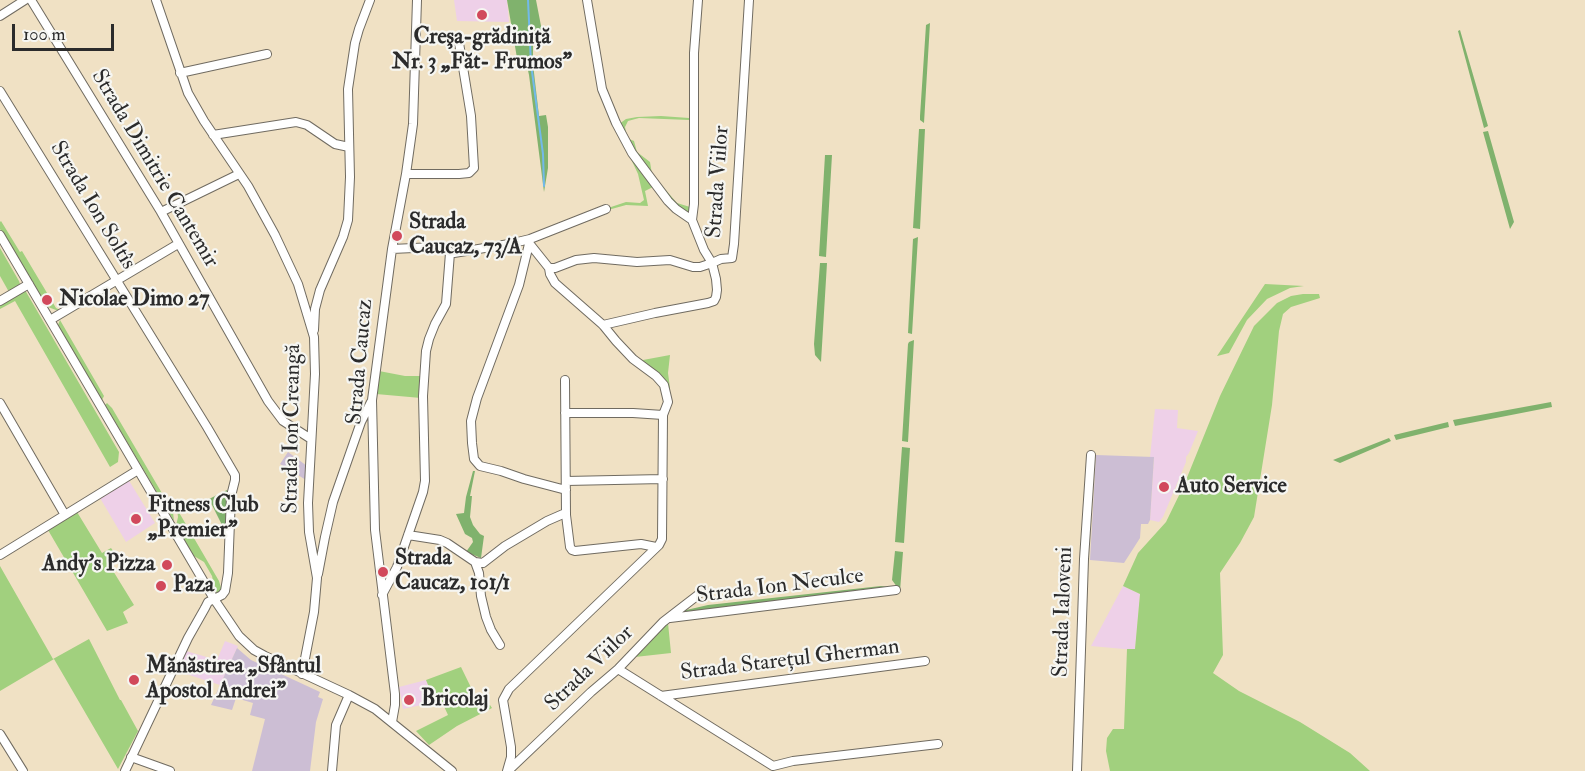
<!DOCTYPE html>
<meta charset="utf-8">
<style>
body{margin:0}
#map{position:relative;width:1585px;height:771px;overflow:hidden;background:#f0e1c4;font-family:"IM FELL Double Pica",serif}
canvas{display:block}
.scale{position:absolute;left:12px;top:24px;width:102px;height:27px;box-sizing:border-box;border:3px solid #2b2b2b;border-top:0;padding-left:8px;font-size:18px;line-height:21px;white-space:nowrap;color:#2b2b2b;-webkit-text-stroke:4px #f6f6f2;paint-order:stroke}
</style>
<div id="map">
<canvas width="1585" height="771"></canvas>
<div class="scale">100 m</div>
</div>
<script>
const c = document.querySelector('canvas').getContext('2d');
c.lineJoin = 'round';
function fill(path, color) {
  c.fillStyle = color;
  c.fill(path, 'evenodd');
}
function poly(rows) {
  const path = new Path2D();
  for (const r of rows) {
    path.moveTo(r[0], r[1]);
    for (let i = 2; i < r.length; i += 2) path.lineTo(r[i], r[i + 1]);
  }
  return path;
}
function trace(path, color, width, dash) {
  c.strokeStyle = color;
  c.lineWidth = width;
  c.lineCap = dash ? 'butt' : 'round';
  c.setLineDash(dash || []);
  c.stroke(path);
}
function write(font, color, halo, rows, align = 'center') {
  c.font = font + ' "IM FELL Double Pica",serif';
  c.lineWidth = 4.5;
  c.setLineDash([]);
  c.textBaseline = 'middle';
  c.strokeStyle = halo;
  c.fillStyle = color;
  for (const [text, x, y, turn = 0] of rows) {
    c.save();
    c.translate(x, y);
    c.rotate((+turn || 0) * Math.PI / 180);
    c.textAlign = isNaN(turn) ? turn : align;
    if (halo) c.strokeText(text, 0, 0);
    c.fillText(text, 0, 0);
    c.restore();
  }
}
fill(poly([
 [454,0,507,0,509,22,457,21],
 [1155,409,1178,410,1177,428,1198,431,1189,453,1186,457,1186,462,1163,517,1159,522,1150,520,1154,458,1150,457],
 [128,479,155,523,126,542,100,498],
 [1123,586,1140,594,1135,650,1091,646],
 [225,641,238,646,220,685,177,671,186,651,217,660],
 [426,680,435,702,403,709,399,687]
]), '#eed0e8');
fill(poly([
 [288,452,307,466,306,480,280,464],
 [1096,455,1154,457,1150,520,1148,524,1141,524,1140,538,1124,563,1090,560],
 [237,648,251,660,320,692,318,697,323,699,316,722,310,771,252,771,265,719,250,715,253,703,236,698,232,710,211,705]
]), '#ccbed4');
fill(poly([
 [661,116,689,118,689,120,639,118,628,121,625,127,626,132,629,139,634,141,637,152,650,162,652,174,677,203,690,207,689,213,678,210,641,163,619,124,626,119,637,117],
 [624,144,653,187,645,191,648,206,626,205,608,210,608,208,626,202,640,203,644,200,638,174],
 [1,221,20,252,22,251,56,308,60,310,56,310,48,307,0,229,0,222],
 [0,248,19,281,20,284,9,292,0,276],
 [1265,284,1304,286,1290,288,1267,299,1247,320,1229,353,1217,356],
 [25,290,119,452,118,462,110,467,15,301,0,309,0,305],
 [1303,294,1319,294,1320,298,1291,307,1283,314,1279,331,1272,405,1254,517,1240,543,1220,573,1223,655,1213,673,1239,691,1300,722,1350,753,1370,771,1110,771,1106,751,1107,738,1113,729,1124,729,1127,649,1135,649,1140,594,1123,586,1138,553,1166,522,1184,485,1220,396,1254,326,1277,303,1291,296],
 [60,320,104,396,102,400,58,325],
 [670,355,668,373,670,388,668,389,664,382,652,368,639,359,643,360],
 [379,371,405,376,421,376,421,398,376,394],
 [107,403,112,408,173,512,174,521,107,408,105,405],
 [177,509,219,581,222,591,218,594,215,590,212,576,204,562,194,556,176,526,178,517],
 [77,512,102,553,111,548,116,555,107,561,134,605,123,612,128,623,107,631,48,530],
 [0,566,53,659,89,639,120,700,121,700,138,731,118,769,54,659,0,691],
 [668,623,671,653,635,657,666,624],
 [461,667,482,710,490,705,492,708,457,726,429,745,416,731,448,715,441,700,435,702,426,680]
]), '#a1d07e');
fill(poly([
 [507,0,536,0,542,31,533,45,533,64,539,116,546,115,548,127,548,168,544,192,529,75,525,57,517,58],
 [930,23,924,123,920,120,920,116,926,25],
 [1460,30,1488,126,1484,128,1458,31],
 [919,129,925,129,920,229,913,228],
 [1488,131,1514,222,1510,229,1483,132],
 [825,155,832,155,826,257,819,256],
 [918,237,912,334,908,333,913,239],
 [820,263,827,263,821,362,815,355,814,344],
 [914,340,908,442,902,441,908,344,909,342],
 [1551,402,1552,407,1455,426,1453,420],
 [1448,422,1449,427,1396,440,1394,435],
 [1389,438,1391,441,1340,463,1333,460],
 [902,447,910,448,904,543,895,542],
 [473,471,475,471,470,496,472,496,470,517,473,525,480,534,484,536,481,558,466,552,473,542,472,538,465,534,456,514,464,513,466,497],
 [227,490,227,526,223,527,209,499],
 [895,551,903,552,900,591,892,580],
 [881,586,890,587,677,615,682,611,708,605]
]), '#80b26d');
trace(poly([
 [528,0,531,64,543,154,544,186]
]), '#72b9e9', 2);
const minor = poly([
 [31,0,161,212,268,401,283,421,311,439],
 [156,0,188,93,204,121,248,186,275,235,298,284,314,337,315,374,308,503,309,532,317,578,314,612,302,674],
 [587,0,602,89,616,123,632,153,668,201,676,209,692,220],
 [698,0,694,53,694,204,692,220,704,250,712,263,721,259,732,258,734,244,749,0],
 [0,16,25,0],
 [180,73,267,54],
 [0,91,207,427,235,475,235,480,231,496,228,573,225,591,222,595,208,602,205,608,188,638,125,771],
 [213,135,296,122,307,125,335,144,349,147],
 [406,174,459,174,469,173,474,168,471,116,459,43],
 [161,212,239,174],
 [0,235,214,599,239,636,254,650,265,656,349,695,375,709,452,771],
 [530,240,519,285,477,398,471,421,472,443,474,459,480,466,501,471,524,479,566,490],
 [392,249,435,247,454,253,509,244,530,239,606,209],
 [549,268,555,268,576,260,594,258,637,262,670,260,693,267,700,267,712,263,716,279,717,290,716,297,714,301,708,303,655,313,603,325],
 [0,301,29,284],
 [50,320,178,244],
 [314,330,315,309,320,290,343,237,348,220,350,177,348,89,355,43,359,29,370,0],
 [565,380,566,515],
 [0,403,65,515],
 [565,413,633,413,663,415],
 [566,481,663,479],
 [408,535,440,540,447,543,475,562,483,563,505,546,547,521,563,514,566,515,570,547,572,550,575,551,641,544,656,547],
 [0,555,138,470],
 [475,562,479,573,481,596,486,617,491,630,500,645],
 [318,574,325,537,333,502,361,422,371,402],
 [382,595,397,567,423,492,425,481,423,396,426,351,429,339,435,324,446,304,450,253],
 [670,618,896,590],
 [618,669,773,766,793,761,938,744],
 [661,696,925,661],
 [392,722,395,705,395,694,375,530,372,400,392,249,406,174,413,124,417,0],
 [0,734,23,771],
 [131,757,170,771],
 [332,771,336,725,349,695],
 [507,771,511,757,511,747,503,700,509,689,659,545,662,539,663,415,668,402,664,385,656,376,633,359,616,341,603,325,555,283,550,274,549,268,529,243],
 [508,771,591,692,618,669,663,622,698,595],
 [1077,771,1084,559,1091,455]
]);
trace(minor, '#706b61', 10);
trace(minor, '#fff', 8);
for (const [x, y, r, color] of [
 [482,15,6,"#d1495b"],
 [397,236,6,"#d1495b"],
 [47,300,6,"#d1495b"],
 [1164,487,6,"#d1495b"],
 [136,519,6,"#d1495b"],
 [167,565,6,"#d1495b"],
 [383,572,6,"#d1495b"],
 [161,586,6,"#d1495b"],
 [134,680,6,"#d1495b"],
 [409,700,6,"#d1495b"]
]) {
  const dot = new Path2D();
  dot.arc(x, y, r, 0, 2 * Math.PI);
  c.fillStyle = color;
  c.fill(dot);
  trace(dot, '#f6f6f2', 2);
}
write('bold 22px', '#2b2b2b', '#f6f6f2', [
 ["Creşa-grădiniţă",482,38,"center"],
 ["Nr. 3 „Făt- Frumos”",482,63,"center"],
 ["Strada",409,223],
 ["Caucaz, 73/A",409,248],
 ["Nicolae Dimo 27",59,300],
 ["Auto Service",1176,487],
 ["Fitness Club",148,506],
 ["„Premier”",148,531],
 ["Strada",395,559],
 ["Caucaz, 101/1",395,584],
 ["Andy's Pizza",155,565,"right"],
 ["Paza",173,586],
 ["Mănăstirea „Sfântul",146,667],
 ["Apostol Andrei”",146,692],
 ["Bricolaj",421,700]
], 'left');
write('22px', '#2b2b2b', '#f6f6f2', [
 ["Strada Dimitrie Cantemir",154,169,59],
 ["Strada Viilor",719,182,-86],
 ["Strada Ion Soltîs",92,206,59],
 ["Strada Caucaz",361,362,-85],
 ["Strada Ion Creangă",293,429,-89],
 ["Strada Ion Neculce",780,587,-7],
 ["Strada Ialoveni",1064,612,-88],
 ["Strada Starețul Gherman",790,661,-7],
 ["Strada Viilor",590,669,-44]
]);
</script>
